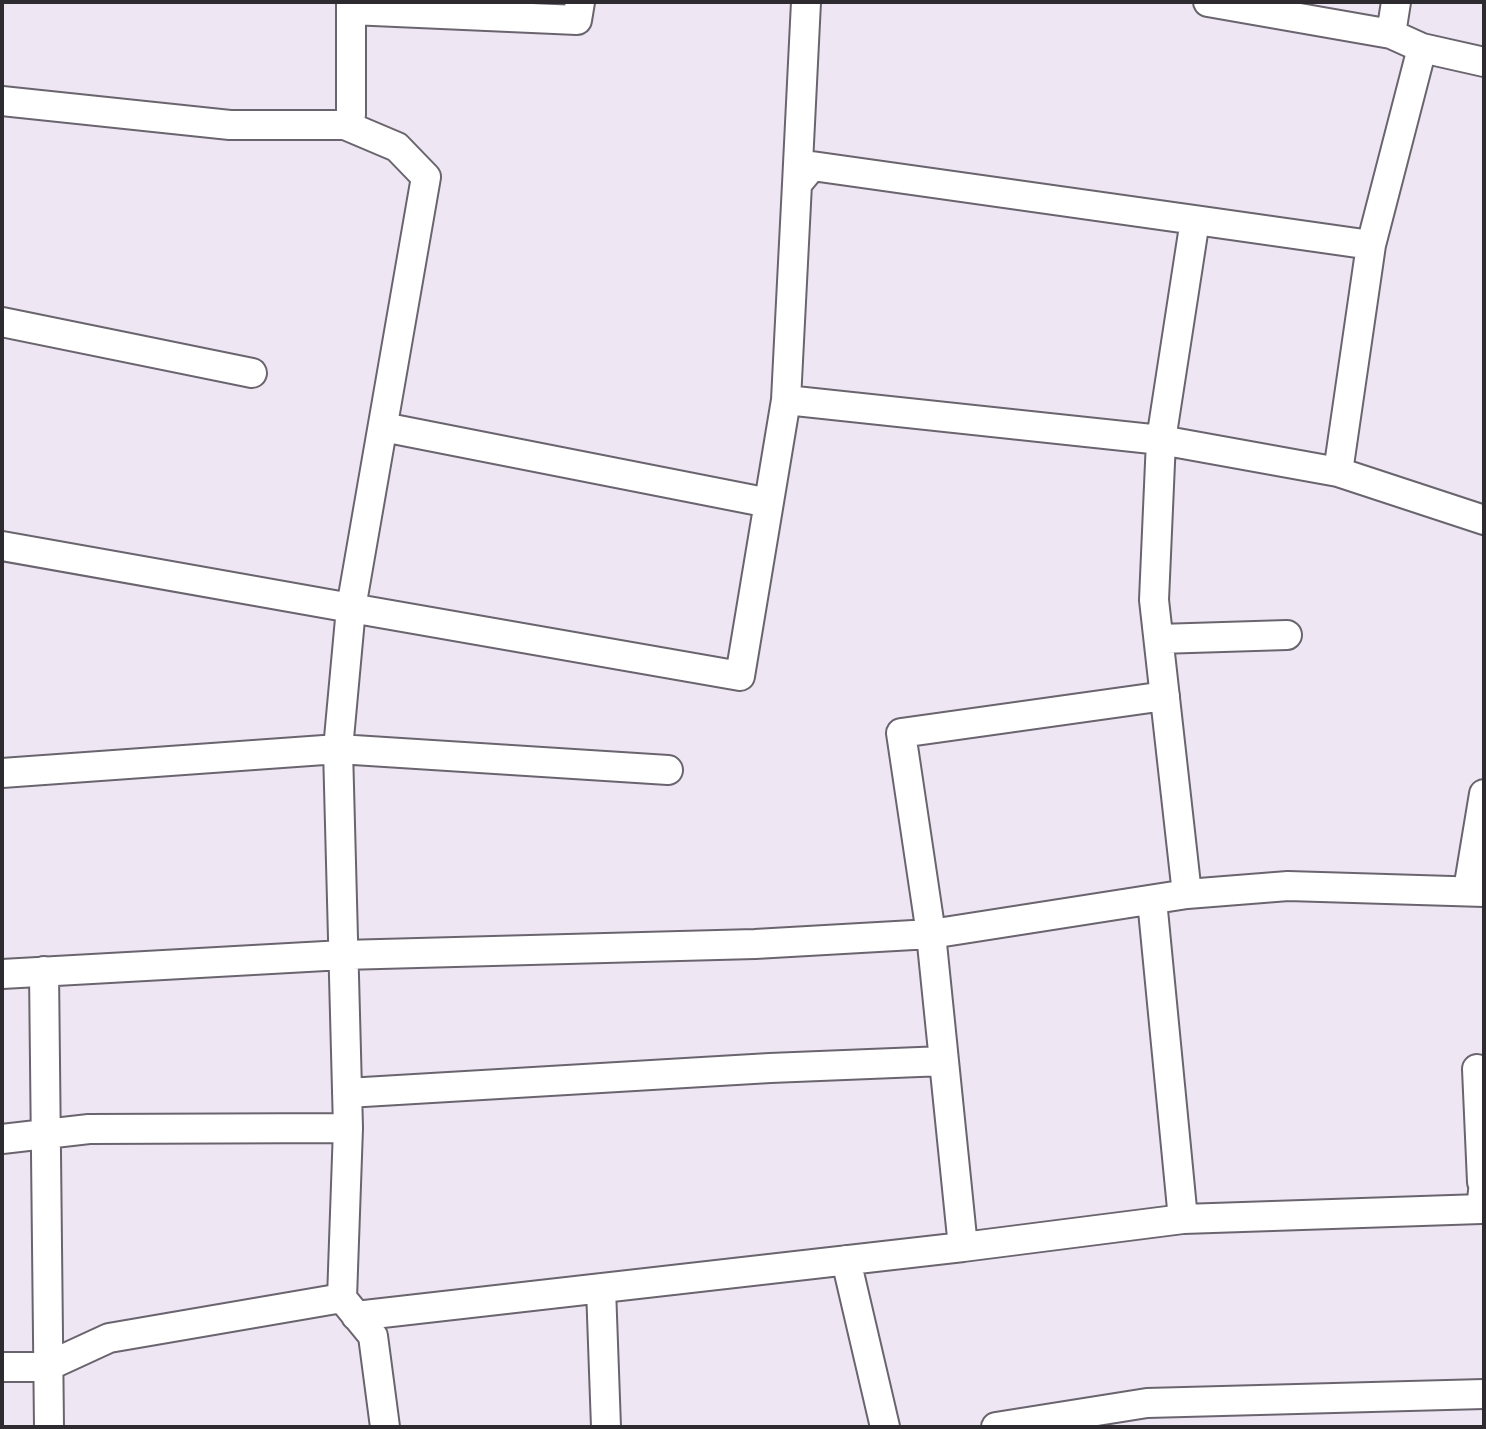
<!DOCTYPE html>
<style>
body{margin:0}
#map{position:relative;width:1486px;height:1429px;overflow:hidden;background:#eee7f3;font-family:Jost,sans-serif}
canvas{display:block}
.frame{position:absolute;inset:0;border:4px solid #2e2b30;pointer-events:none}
</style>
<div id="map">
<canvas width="1486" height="1429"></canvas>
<div class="frame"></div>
</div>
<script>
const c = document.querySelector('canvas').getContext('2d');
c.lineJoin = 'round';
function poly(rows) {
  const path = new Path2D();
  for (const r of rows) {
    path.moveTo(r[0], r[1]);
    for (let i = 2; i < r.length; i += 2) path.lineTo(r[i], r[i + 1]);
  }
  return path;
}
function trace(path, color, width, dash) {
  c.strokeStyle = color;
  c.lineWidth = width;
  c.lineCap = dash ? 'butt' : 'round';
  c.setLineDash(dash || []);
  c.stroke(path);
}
const minor = poly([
 [1208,2,1391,34,1422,48],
 [351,10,577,20,580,2],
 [1391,34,1396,2],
 [2,101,230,125,345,125,351,115,351,2],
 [797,184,806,2],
 [1371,245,1195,220,1161,440,1154,600,1187,894,1288,886,1484,892],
 [2,322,252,373],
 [786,400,797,184,812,166,1195,220],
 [383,427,759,501,769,500],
 [1338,472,1484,520],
 [2,546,351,608,426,177,397,147,345,125],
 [1159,639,1287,635],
 [2,773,338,749,351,608,740,676,786,400,1161,440,1338,472,1371,245,1422,48,1484,62],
 [1468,890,1484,794],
 [1187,894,931,934,963,1247,1183,1219,1481,1209,1484,1182],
 [1152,900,1183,1219],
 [44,971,49,1427],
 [2,974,343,955,755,944,931,934,901,733,1165,696],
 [1477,1069,1482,1182],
 [347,1093,770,1068,944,1061],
 [2,1139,89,1129,348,1128],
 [846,1260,885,1427],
 [601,1288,606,1427],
 [356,1316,963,1247],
 [2,1367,46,1367,109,1338,342,1298],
 [385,1427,373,1336,342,1298,348,1128,338,749,668,770],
 [996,1427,1147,1403,1484,1394]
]);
trace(minor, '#6a646e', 32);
trace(minor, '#fff', 28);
</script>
